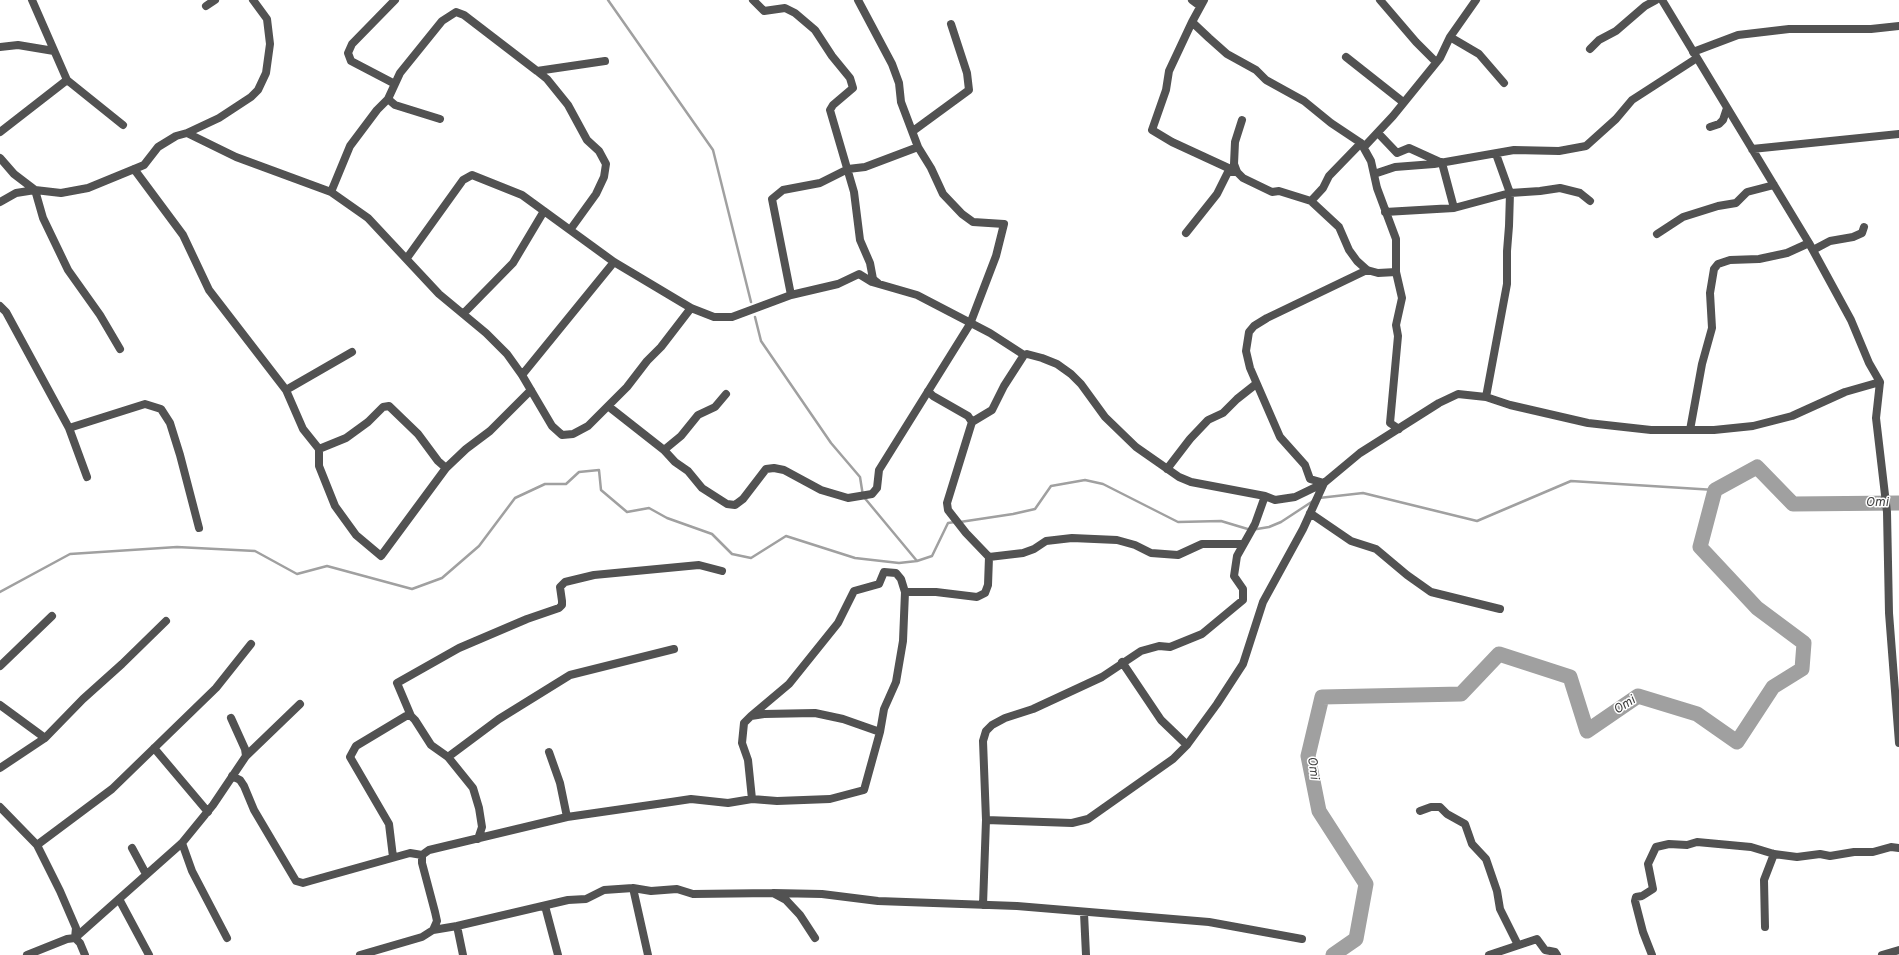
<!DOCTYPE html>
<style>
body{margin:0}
canvas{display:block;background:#fff}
</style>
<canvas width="1899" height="955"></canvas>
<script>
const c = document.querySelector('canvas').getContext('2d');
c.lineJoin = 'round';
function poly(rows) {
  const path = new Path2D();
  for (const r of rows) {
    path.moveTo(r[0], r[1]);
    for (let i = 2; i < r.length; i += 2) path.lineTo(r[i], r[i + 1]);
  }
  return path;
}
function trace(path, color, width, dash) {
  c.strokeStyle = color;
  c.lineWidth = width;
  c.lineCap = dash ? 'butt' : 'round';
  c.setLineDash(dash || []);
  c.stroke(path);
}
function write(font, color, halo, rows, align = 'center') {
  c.font = font + ' Overpass,sans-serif';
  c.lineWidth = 3;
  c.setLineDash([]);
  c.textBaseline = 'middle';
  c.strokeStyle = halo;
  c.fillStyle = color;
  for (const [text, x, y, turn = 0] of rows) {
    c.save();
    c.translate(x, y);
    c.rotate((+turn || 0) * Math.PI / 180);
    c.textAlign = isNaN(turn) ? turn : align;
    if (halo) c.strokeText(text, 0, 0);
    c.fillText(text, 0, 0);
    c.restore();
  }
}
trace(poly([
 [608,0,713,150,751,302],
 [755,317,761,341,831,443,860,477,863,496,917,561],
 [1319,498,1363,493,1477,521,1571,481,1715,490],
 [960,522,1013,514,1035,509,1051,486,1085,480,1103,484,1178,522,1221,521,1251,530,1269,527,1281,522,1313,501],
 [0,592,70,554,177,547,255,551,297,574,327,566,412,589,442,578,479,546,515,498,545,484,566,484,579,472,599,470,601,490,627,512,649,508,667,518,712,534,732,554,751,558,786,536,855,558,899,563,917,561,932,556,948,523,955,522]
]), '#a0a0a0', 2.5);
trace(poly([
 [1333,955,1356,939,1366,884,1319,811,1308,756,1322,697,1461,694,1499,654,1570,677,1587,731,1638,696,1697,714,1737,742,1773,687,1802,669,1804,643,1757,608,1700,547,1715,490,1757,467,1793,504,1899,503]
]), '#a0a0a0', 15);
trace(poly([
 [32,0,67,80,123,125],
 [753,0,764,11,785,8,795,13,815,30,832,56,850,78,853,88,833,105,830,110,854,192,860,240,870,263,873,279,878,283],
 [1192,0,1200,6],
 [1204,0,1192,22,1209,38,1227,54,1256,70,1266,80,1304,101,1331,123,1361,143,1371,161,1377,188,1396,239,1396,272,1402,298,1396,325,1398,336,1390,423,1399,429],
 [1380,0,1416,42,1436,62],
 [1662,0,1809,243,1851,320,1869,363,1880,382,1876,418,1887,512,1889,613,1899,743],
 [206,6,215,0],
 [1192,22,1169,71,1166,90,1152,130,1172,142,1237,172],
 [1450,37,1479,54,1504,83],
 [0,47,18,45,54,51],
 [1590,49,1599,40,1616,31,1645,6,1656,0],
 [1693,52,1738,35,1789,29,1871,29,1899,26],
 [1346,57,1403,102],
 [537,71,547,79,568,105,587,140,599,151,606,164,604,177,596,194,570,230],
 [395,84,351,61,348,53,352,44,395,0],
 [388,99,395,105,440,119],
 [1242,120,1235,142,1234,164,1237,172,1243,178,1272,192,1279,191,1311,201,1339,227,1349,250,1357,261,1367,270,1378,273,1396,272],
 [1710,127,1719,124,1723,120,1727,108],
 [913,131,969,90,967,73,951,24],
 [0,132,67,80],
 [187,133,219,118,251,97,258,90,266,73,270,44,267,19,253,0],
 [1378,133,1397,153,1409,148,1442,163,1454,208],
 [1364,147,1393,116,1440,58,1450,37,1476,0],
 [1752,149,1899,134],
 [0,158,14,174,35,190,43,218,68,270,100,315,120,349],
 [134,169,183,235,209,290,286,390,303,429,319,449,319,466,335,506,356,535,381,556,446,468,466,449,490,431,531,390],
 [1374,174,1395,167,1434,164,1514,150,1559,151,1586,146,1616,119,1632,100,1697,58],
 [331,192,350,146,377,110,388,99,400,73,442,21,456,12,464,15,537,71,605,61],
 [1311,201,1323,188,1329,176,1361,143],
 [0,202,16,193,35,190,61,193,88,188,144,165,158,147,176,136,187,133,236,157,331,192,368,218,439,294,486,333,507,354,522,375,552,426,562,435,573,434,588,426,627,387,647,361,661,347,691,308,714,317,732,317,791,295,838,284,859,274,872,282,917,295,990,333,1024,355,1027,354,1042,358,1057,364,1071,374,1081,384,1105,417,1136,447,1179,477,1191,482,1265,496,1275,500,1295,497,1324,483,1360,453,1439,403,1458,394,1486,397,1510,405,1588,423,1651,430,1714,430,1753,426,1792,416,1845,392,1880,382],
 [1385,212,1454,208,1510,193,1540,191,1560,188,1580,193,1590,201],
 [1186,233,1217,194,1228,172,1236,172],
 [1657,234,1683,217,1718,206,1736,203,1747,192,1774,185],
 [1813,250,1830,241,1853,237,1862,233,1864,227],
 [407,258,463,180,472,175,522,195,614,262,691,308],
 [791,295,772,199,783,190,820,183,848,169,865,167,918,147],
 [0,306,6,312,69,428,145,404,161,409,170,423,180,455,199,528],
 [463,314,513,263,544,211],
 [522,375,614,262],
 [286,390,352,352],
 [928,391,933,396,968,416,972,422],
 [1486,397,1507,284,1507,251,1509,226,1510,193,1496,154],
 [608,406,664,450,681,436,698,415,715,407,726,394],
 [69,428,87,477],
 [1690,430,1702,364,1712,328,1710,293,1714,269,1718,264,1730,260,1759,259,1787,253,1809,243],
 [319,449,346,438,368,422,383,407,389,406,418,434,438,461,446,468],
 [664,450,675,462,688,471,702,488,727,504,735,505,743,499,766,469,774,468,784,470,821,490,848,498,872,494,877,488,879,470,970,324,996,256,1004,224,973,222,962,214,943,194,931,168,918,147,901,102,899,83,892,64,858,0],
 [1167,469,1190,439,1208,420,1223,413,1237,399,1256,384],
 [1310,513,1351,541,1376,549,1407,575,1431,592,1500,609],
 [989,557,1023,553,1034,549,1046,541,1072,538,1117,540,1135,545,1151,553,1178,555,1202,544,1243,544],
 [1122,662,1161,720,1187,745],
 [0,666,52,616],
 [0,705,45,738],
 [411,716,397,683,459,648,527,619,559,608,562,605,562,601,560,587,565,582,594,575,699,565,722,571],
 [751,716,789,684,838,623,854,591,879,584,884,572,896,573,901,579,905,592],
 [154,748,208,812],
 [549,752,560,783,567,817],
 [246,756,300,704],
 [448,757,499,719,570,675,674,649],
 [0,768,45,738,83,699,122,664,166,621],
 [232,776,240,780,244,786,254,810,296,881,303,883,310,881,410,853,422,855],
 [752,799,748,760,742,743,744,723,751,716,764,714,815,713,843,719,880,732],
 [0,807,37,845,60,891,76,928,75,938],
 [1420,811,1431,807,1440,807,1447,814,1465,824,1472,844,1486,859,1497,891,1500,909,1518,945],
 [986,820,1072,823,1088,819,1173,759,1187,745,1217,704,1243,664,1263,602,1303,529,1324,483,1310,479,1305,465,1280,437,1250,368,1246,351,1249,332,1254,326,1267,318,1367,270],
 [182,843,192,871,227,938],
 [37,845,112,789,216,688,251,644],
 [132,848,146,874],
 [393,857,389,824,350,757,356,746,406,716,411,716,415,720,431,745,448,757,473,788,479,808,482,827,478,839],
 [633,888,648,955],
 [773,893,822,894,878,901,1017,906,1209,922,1302,939],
 [119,899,149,955],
 [983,905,986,820,983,741,986,731,992,725,1005,718,1033,709,1102,677,1141,651,1159,646,1170,647,1202,634,1243,600,1243,589,1234,576,1237,556,1255,524,1265,496],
 [545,906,558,955],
 [1084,913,1086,955],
 [457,926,463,955],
 [1765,927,1764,880,1774,854],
 [433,930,457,926,568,900,586,899,604,890,633,888,651,891,677,889,693,894,773,893,786,900,800,915,815,938],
 [75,938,182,843,213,805,246,756,245,749,231,718],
 [27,955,67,939,75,938,80,943,85,955],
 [360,955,422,937,433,930,437,921,435,912,422,863,422,855,429,850,567,817,671,802,691,799,728,803,752,799,777,801,830,799,864,790,880,732,884,709,896,682,903,641,905,592,936,592,977,597,985,593,988,585,989,557,966,533,948,510,947,503,972,422,992,410,1004,386,1024,355],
 [1489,955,1537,939,1545,950,1555,952,1557,955],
 [1652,955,1643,932,1635,901,1636,897,1642,896,1653,889,1648,864,1656,847,1669,844,1687,845,1697,842,1751,847,1774,854,1797,857,1820,854,1830,856,1854,852,1873,852,1891,847,1899,848],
 [1882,955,1899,950]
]), '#525252', 8);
write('italic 13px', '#414141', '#fff', [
 ["Omi",1877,503],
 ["Omi",1625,706,-32],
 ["Omi",1312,768,83]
]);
</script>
